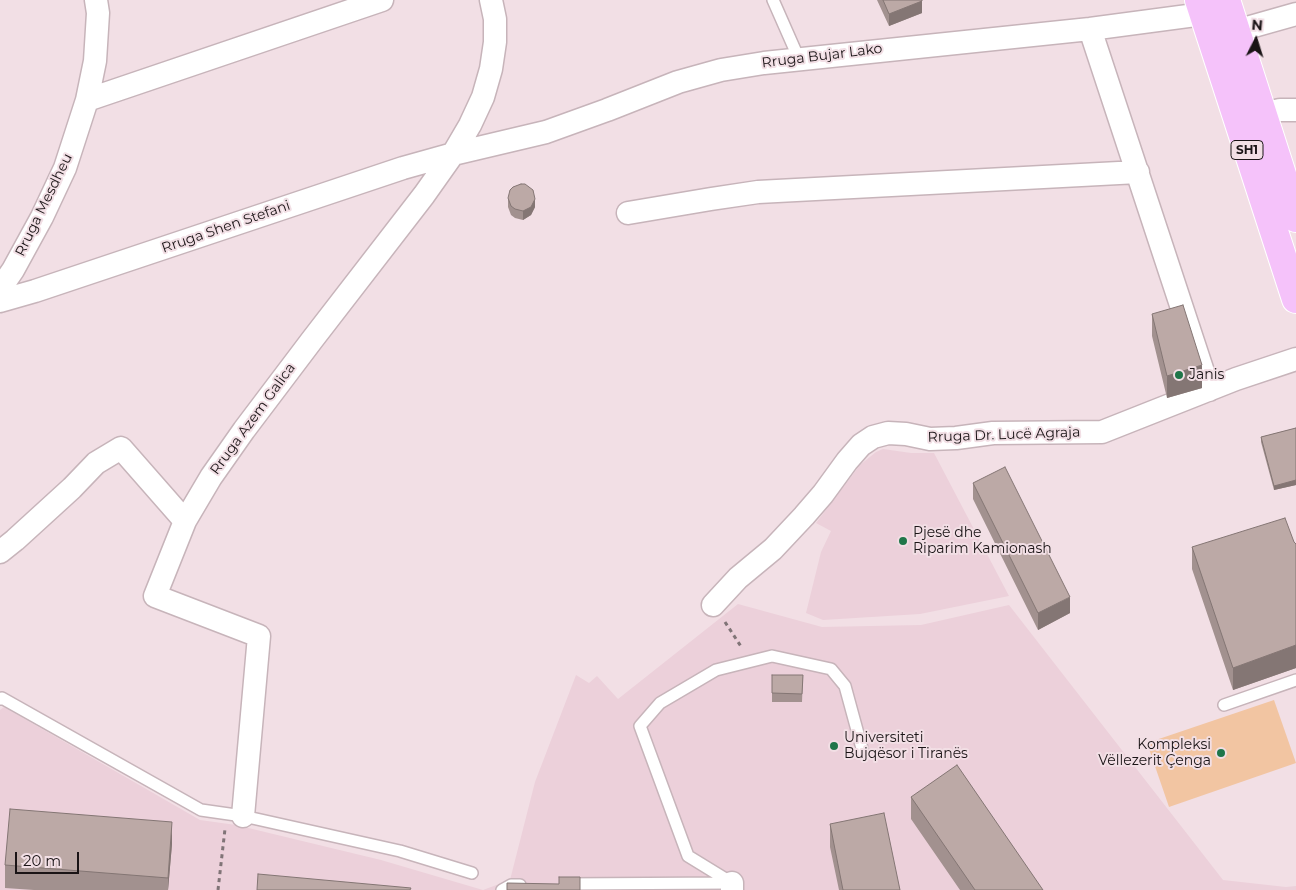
<!DOCTYPE html>
<meta charset="utf-8">
<style>
body{margin:0}
#map{position:relative;width:1296px;height:890px;overflow:hidden;background:#f2dfe5;font-family:Montserrat,sans-serif}
canvas{display:block}
.north{position:absolute;left:1231px;top:15px;width:50px;height:50px;-webkit-text-stroke:4px #f2dfe5;paint-order:stroke;rotate:5deg;font-size:14px;font-weight:700;line-height:20px;text-align:center;color:#1a1416}
.north::after{content:'';display:block;margin:auto;width:18px;height:22px;background:#1a1416;clip-path:polygon(50% 0,100% 100%,50% 72%,0 100%)}
.scale{position:absolute;left:15px;top:852px;width:64px;height:22px;box-sizing:border-box;border:2px solid #1a1416;border-top:0;padding-left:6px;font-size:15px;line-height:18px;white-space:nowrap;color:#1a1416;-webkit-text-stroke:4px #f2dfe5;paint-order:stroke}
</style>
<div id="map">
<canvas width="1296" height="890"></canvas>
<div class="north">N</div>
<div class="scale">20 m</div>
</div>
<script>
const c = document.querySelector('canvas').getContext('2d');
c.lineJoin = 'round';
function fill(path, color) {
  c.fillStyle = color;
  c.fill(path, 'evenodd');
}
function poly(rows) {
  const path = new Path2D();
  for (const r of rows) {
    path.moveTo(r[0], r[1]);
    for (let i = 2; i < r.length; i += 2) path.lineTo(r[i], r[i + 1]);
  }
  return path;
}
function trace(path, color, width, dash) {
  c.strokeStyle = color;
  c.lineWidth = width;
  c.lineCap = dash ? 'butt' : 'round';
  c.setLineDash(dash || []);
  c.stroke(path);
}
function write(font, color, halo, rows, align = 'center') {
  c.font = font + ' Montserrat,sans-serif';
  c.lineWidth = 4;
  c.setLineDash([]);
  c.textBaseline = 'middle';
  c.strokeStyle = halo;
  c.fillStyle = color;
  for (const [text, x, y, turn = 0] of rows) {
    c.save();
    c.translate(x, y);
    c.rotate((+turn || 0) * Math.PI / 180);
    c.textAlign = isNaN(turn) ? turn : align;
    if (halo) c.strokeText(text, 0, 0);
    c.fillText(text, 0, 0);
    c.restore();
  }
}
fill(poly([
 [883,449,911,453,934,453,1009,596,920,614,823,620,806,613,821,552,831,531,816,523,860,465,876,452],
 [738,604,822,627,921,625,1009,605,1223,880,1286,887,1296,886,1296,890,0,890,0,710,4,707,200,820,236,825,381,860,483,890,510,880,535,782,576,675,589,683,597,676,618,699]
]), '#ecd0da');
fill(poly([
 [1274,700,1296,763,1169,807,1147,743]
]), '#f2c5a2');
const service = poly([
 [773,0,799,59],
 [0,699,2,698,201,810,243,816,400,851,472,873],
 [1224,705,1296,680],
 [732,883,688,856,640,726,660,703,716,670,772,656,831,669,845,686,863,752],
 [566,884,730,883],
 [502,890,511,885,520,885]
]);
const minor = poly([
 [1090,29,1209,390],
 [1236,31,1296,14],
 [87,100,382,0],
 [1263,114,1280,110,1296,110],
 [628,213,711,199,758,192,1138,172],
 [0,289,13,270,42,217,65,168,87,100,95,61,98,13,96,0],
 [0,301,35,291,403,168,453,154,546,132,607,110,678,82,721,70,764,63,1090,29,1203,14],
 [0,552,15,540,72,488,96,463,121,448,185,521],
 [713,605,738,578,773,549,804,516,823,494,847,461,861,445,873,437,888,433,906,434,930,439,956,438,993,433,1102,432,1236,379,1296,359],
 [243,816,259,636,155,596,185,521,211,477,244,430,312,340,424,195,453,154,470,125,483,97,491,69,495,42,495,19,491,0],
 [732,883,732,890]
]);
const primary = poly([
 [1199,0,1296,299],
 [1226,0,1296,218]
]);
trace(service, '#c7b4ba', 14);
trace(minor, '#c7b4ba', 25);
trace(primary, '#fff', 30);
trace(poly([
 [725,622,742,648],
 [218,890,225,829]
]), '#807477', 3, [4, 4]);
trace(service, '#fff', 11);
trace(minor, '#fff', 22);
trace(primary, '#f5c2fa', 28);
fill(poly([
 [877,0,922,0,922,13,889,26],
 [508,198,535,207,531,215,523,220,515,218,511,215,508,207],
 [1152,314,1202,388,1167,398,1152,336],
 [1296,428,1296,485,1274,490,1261,442,1261,437],
 [973,483,1070,613,1038,630,973,499],
 [1294,542,1296,544,1296,668,1233,690,1192,569,1192,547],
 [772,675,803,675,802,702,772,702],
 [911,797,1043,890,960,890,911,819],
 [830,824,900,890,839,890,830,847],
 [172,844,168,890,34,890,5,888,5,865]
]), '#a2918f');
fill(poly([
 [922,1,922,13,889,26,889,14],
 [535,199,535,207,531,215,523,220,523,211],
 [1202,365,1202,388,1167,398,1167,376],
 [1296,480,1296,485,1274,490,1274,486],
 [1070,597,1070,613,1038,630,1038,613],
 [1296,645,1296,668,1233,690,1233,668],
 [172,822,172,844,168,890,168,878]
]), '#847674');
const building = poly([
 [883,0,922,0,922,1,889,14,883,0],
 [521,184,525,184,533,190,535,199,531,207,523,211,515,209,511,206,508,198,510,190,513,187,521,184],
 [1183,305,1202,365,1167,376,1152,314,1183,305],
 [1296,428,1296,480,1274,486,1261,437,1296,428],
 [1005,467,1070,597,1038,613,973,483,1005,467],
 [1285,518,1294,542,1296,544,1296,645,1233,668,1192,547,1285,518],
 [772,675,803,675,802,694,772,693,772,675],
 [957,765,1043,890,975,890,911,797,957,765],
 [10,809,172,822,168,878,5,865,10,809],
 [884,813,900,890,843,890,830,824,884,813],
 [258,874,411,888,410,890,257,890,258,874],
 [559,877,580,877,580,890,507,890,507,883,559,884,559,877]
]);
fill(building, '#bca9a6');
trace(building, '#847674', 1);
for (const [x, y, r, color] of [
 [1179,375,5,"#1f7649"],
 [903,541,5,"#1f7649"],
 [834,746,5,"#1f7649"],
 [1221,753,5,"#1f7649"]
]) {
  const dot = new Path2D();
  dot.arc(x, y, r, 0, 2 * Math.PI);
  c.fillStyle = color;
  c.fill(dot);
  trace(dot, '#f2dfe5', 2);
}
for (const [x, y, w] of [
 [1247,150,32]
]) {
  const box = new Path2D();
  box.roundRect(x - w / 2, y - 9.5, w, 19, 4);
  c.fillStyle = '#f2dfe5';
  c.fill(box);
  trace(box, '#1a1416', 1);
}
write('bold 12px', '#1a1416', null, [
 ["SH1",1247,150]
]);
write('14px', '#1a1416', '#f2dfe5', [
 ["Rruga Bujar Lako",822,56,-7],
 ["Rruga Mesdheu",44,205,-64],
 ["Rruga Shen Stefani",226,227,-19],
 ["Rruga Azem Galica",253,419,-54],
 ["Rruga Dr. Lucë Agraja",1004,435,-2]
]);
write('14px', '#1a1416', '#f2dfe5', [
 ["Janis",1189,375],
 ["Pjesë dhe",913,533],
 ["Riparim Kamionash",913,549],
 ["Universiteti",844,738],
 ["Bujqësor i Tiranës",844,754],
 ["Kompleksi",1211,745,"right"],
 ["Vëllezerit Çenga",1211,761,"right"]
], 'left');
</script>
